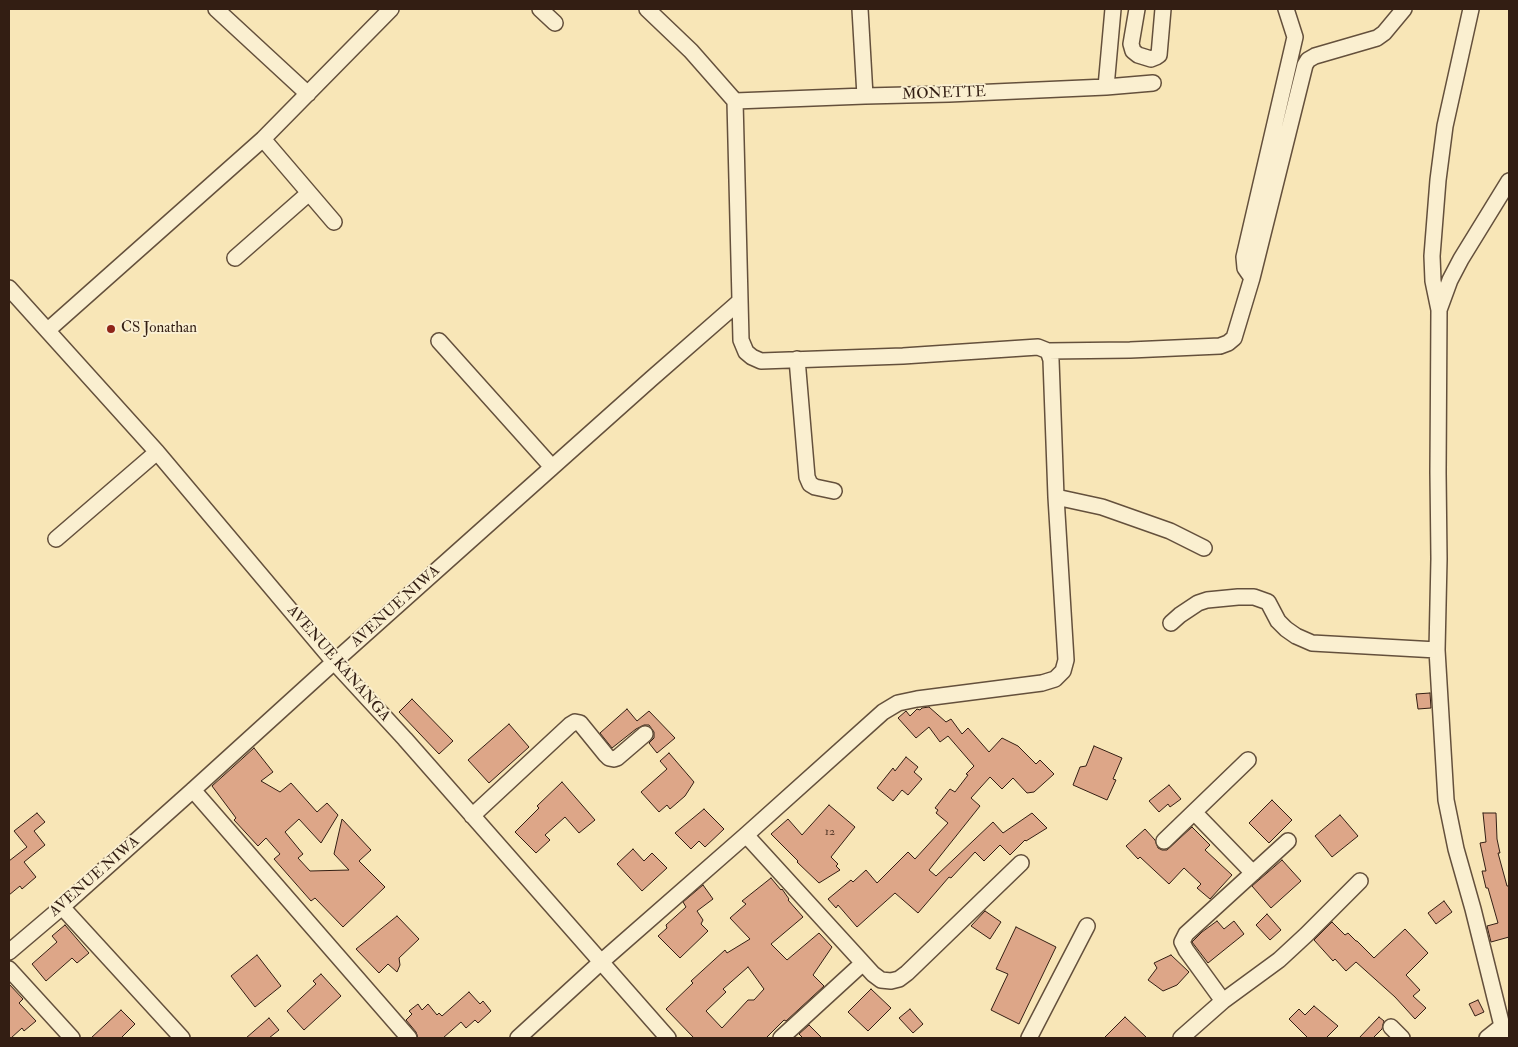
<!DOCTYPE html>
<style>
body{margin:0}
#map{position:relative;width:1518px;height:1047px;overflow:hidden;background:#f8e6b7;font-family:"IM FELL Double Pica",serif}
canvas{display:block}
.frame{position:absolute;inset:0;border:10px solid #331e13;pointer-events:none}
</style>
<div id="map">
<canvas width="1518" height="1047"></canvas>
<div class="frame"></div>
</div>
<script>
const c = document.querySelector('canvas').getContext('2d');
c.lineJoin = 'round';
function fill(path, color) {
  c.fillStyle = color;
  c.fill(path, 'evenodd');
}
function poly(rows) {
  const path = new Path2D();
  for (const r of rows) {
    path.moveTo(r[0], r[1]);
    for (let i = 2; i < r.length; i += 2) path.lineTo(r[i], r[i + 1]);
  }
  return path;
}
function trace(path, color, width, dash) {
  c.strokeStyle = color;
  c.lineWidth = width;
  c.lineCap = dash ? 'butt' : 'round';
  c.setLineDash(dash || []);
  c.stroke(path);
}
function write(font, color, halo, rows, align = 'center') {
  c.font = font + ' "IM FELL Double Pica",serif';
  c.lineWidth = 4;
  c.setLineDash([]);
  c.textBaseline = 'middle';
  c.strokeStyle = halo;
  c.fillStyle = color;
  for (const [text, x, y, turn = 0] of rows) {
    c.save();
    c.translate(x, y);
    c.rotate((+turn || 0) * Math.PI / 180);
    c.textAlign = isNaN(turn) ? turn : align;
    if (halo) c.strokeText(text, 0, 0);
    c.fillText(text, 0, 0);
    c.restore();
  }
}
const building = poly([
 [1430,693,1431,708,1418,709,1416,694,1430,693],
 [412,699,453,741,439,754,399,712,412,699],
 [929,707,946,722,951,719,962,734,968,728,989,752,1002,738,1018,746,1036,764,1040,760,1054,774,1034,792,1027,793,1013,778,1002,789,990,777,971,798,980,806,929,870,936,876,993,822,1003,833,1032,813,1047,828,1026,841,1025,840,1010,855,1000,845,984,861,975,852,951,878,949,877,918,913,895,893,857,927,838,905,836,908,828,899,851,880,853,882,866,870,877,883,908,852,915,859,948,823,936,813,938,810,935,808,950,789,955,792,968,775,966,774,974,766,948,736,940,742,929,727,916,738,898,718,906,711,910,716,917,709,920,710,922,708,929,707],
 [627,709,637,721,649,711,675,738,657,753,649,743,654,738,654,732,649,725,644,725,636,729,612,748,600,733,627,709],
 [509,724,529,747,489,783,468,760,509,724],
 [1094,746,1122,758,1113,779,1116,780,1107,800,1073,785,1080,767,1086,766,1094,746],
 [254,748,273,772,261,781,280,792,291,783,317,812,327,803,338,815,321,843,299,819,285,832,303,854,298,858,310,871,349,870,334,854,342,819,371,850,359,861,385,887,343,927,315,898,311,901,274,859,280,854,266,838,258,846,234,820,236,818,212,786,254,748],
 [669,753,694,782,685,796,670,809,667,805,659,812,641,792,667,769,660,761,669,753],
 [906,757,918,767,914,772,922,779,908,795,902,790,893,801,877,788,893,768,895,771,906,757],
 [562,782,595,820,579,833,565,817,545,835,550,840,536,853,515,832,539,808,537,806,562,782],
 [1169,785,1181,799,1170,807,1168,804,1159,812,1149,801,1169,785],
 [1272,800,1292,820,1269,843,1249,823,1272,800],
 [829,805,855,827,831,857,838,864,836,866,840,870,819,883,797,862,798,861,771,834,788,819,802,835,829,805],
 [704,809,724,829,705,847,699,841,691,849,675,833,704,809],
 [37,813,45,822,34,831,45,845,24,862,36,877,22,889,20,886,9,895,9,861,27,847,14,831,37,813],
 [1483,813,1496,813,1497,839,1500,853,1498,853,1507,886,1509,886,1509,937,1491,942,1487,926,1498,923,1488,888,1486,888,1482,871,1486,871,1480,843,1486,842,1483,813],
 [1340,815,1358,836,1332,857,1315,836,1340,815],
 [1192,827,1210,845,1205,850,1232,875,1210,899,1197,888,1201,884,1184,868,1169,884,1140,857,1138,859,1126,846,1145,829,1155,840,1158,848,1162,850,1167,850,1192,827],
 [633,849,644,861,652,853,667,868,642,891,617,864,633,849],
 [1282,860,1301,881,1271,908,1252,886,1282,860],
 [771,878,781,890,782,889,789,899,788,900,803,917,771,944,787,960,819,933,832,947,813,975,824,986,786,1021,784,1020,766,1038,694,1038,666,1009,693,983,691,981,725,950,727,953,750,939,730,918,746,904,742,901,771,878],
 [748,967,764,989,754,1000,748,1000,722,1028,706,1011,726,992,723,989,748,967],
 [703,885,713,899,697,911,703,920,701,924,708,931,680,958,658,936,667,928,666,925,686,907,683,902,703,885],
 [1444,901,1452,912,1436,924,1428,913,1444,901],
 [985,911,1001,922,990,939,971,926,985,911],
 [1267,914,1281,930,1270,940,1256,925,1267,914],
 [397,916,419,939,399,958,400,965,397,972,388,964,379,973,356,949,397,916],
 [1217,921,1224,929,1234,921,1244,934,1208,963,1192,942,1202,932,1217,921],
 [1332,922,1345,935,1348,933,1356,941,1357,941,1374,958,1405,929,1428,953,1406,975,1420,990,1413,996,1426,1008,1415,1019,1395,997,1356,962,1346,971,1335,959,1333,961,1314,940,1332,922],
 [65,925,89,953,77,963,72,958,46,981,32,964,57,942,52,936,65,925],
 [1016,927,1056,947,1019,1024,991,1010,1008,974,996,969,1016,927],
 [257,955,281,986,255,1007,231,976,257,955],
 [1171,955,1189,972,1177,985,1163,991,1148,980,1157,968,1154,963,1171,955],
 [321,974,341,996,304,1030,287,1011,316,984,313,981,321,974],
 [9,984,23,999,19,1003,36,1021,24,1031,22,1028,11,1038,9,1038,9,984],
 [871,989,891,1008,868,1031,848,1012,871,989],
 [469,992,480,1004,483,1001,491,1011,478,1023,475,1020,466,1028,461,1022,443,1038,418,1038,416,1032,406,1020,412,1014,409,1011,418,1004,422,1010,428,1004,437,1015,439,1013,442,1016,469,992],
 [1478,1000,1484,1012,1475,1016,1469,1004,1478,1000],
 [1314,1006,1338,1026,1326,1038,1308,1038,1289,1019,1299,1009,1305,1015,1314,1006],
 [910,1009,923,1024,913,1033,899,1018,910,1009],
 [121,1010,135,1024,121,1038,91,1038,121,1010],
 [1125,1017,1147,1038,1104,1038,1125,1017],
 [1379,1017,1384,1021,1382,1029,1373,1038,1359,1038,1379,1017],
 [269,1018,279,1030,269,1038,246,1038,269,1018],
 [809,1025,822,1038,803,1038,799,1034,809,1025]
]);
fill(building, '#dda688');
trace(building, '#331e13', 1);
const minor = poly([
 [216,9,308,94],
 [540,9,555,23],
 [647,9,691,51,735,101,741,340,746,352,752,357,761,361,903,356,1038,347,1048,351,1130,350,1220,346,1228,343,1234,338,1252,278,1305,65,1308,60,1315,56,1377,38,1384,33,1404,9],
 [860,9,865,96],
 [1137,9,1131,44,1133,51,1138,55,1151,59,1156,57,1159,55,1163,9],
 [1471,9,1445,126,1438,180,1432,256,1433,281,1439,310,1438,472,1439,559,1437,650,1446,800,1456,849,1473,909,1505,1038],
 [1106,87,1113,9],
 [735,101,865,96,949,94,1106,87,1153,83],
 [263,139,334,222],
 [235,258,309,193],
 [1252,278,1245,268,1244,257,1295,37,1286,9],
 [9,288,157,452,334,662,405,739,668,1038],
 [1439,310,1450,280,1461,259,1509,181],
 [48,330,263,139,391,9],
 [439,341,552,467],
 [797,359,807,477,810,484,815,487,834,491],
 [1056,497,1102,507,1170,531,1204,548],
 [56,539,157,452],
 [1171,623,1180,615,1198,603,1207,600,1238,597,1254,597,1268,602,1278,621,1286,629,1296,636,1312,643,1437,650],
 [193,790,409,1038],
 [1194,812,1253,873],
 [472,816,570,725,575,722,580,723,606,755,609,758,614,759,617,758,645,734],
 [746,835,863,963,873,974,881,980,891,981,899,979,907,973,1021,863],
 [1164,841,1248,760],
 [62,907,182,1038],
 [9,952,62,907,193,790,334,662,651,379,739,302],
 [9,969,72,1038],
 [1223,1001,1186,950,1182,942,1186,934,1288,841],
 [1391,1027,1402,1038],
 [518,1038,601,962,746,835,883,712,898,703,917,699,1042,683,1055,679,1063,671,1066,660,1056,497,1051,360,1048,351],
 [781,1038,863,963],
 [1029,1038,1087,926],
 [1181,1038,1223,1001,1279,960,1306,935,1360,881],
 [1487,1038,1502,1026]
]);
trace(minor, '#64503c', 18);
trace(minor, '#faefd0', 15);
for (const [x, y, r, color] of [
 [111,329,5,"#8f2418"]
]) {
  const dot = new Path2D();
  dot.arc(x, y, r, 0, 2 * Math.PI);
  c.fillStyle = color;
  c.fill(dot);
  trace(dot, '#faefd0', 2);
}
write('12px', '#5e4030', null, [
 ["12",830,832]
]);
write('15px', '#331e13', '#faefd0', [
 ["MONETTE",944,94,-2],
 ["AVENUE NIWA",396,607,-42],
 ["AVENUE KANANGA",338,664,49],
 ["AVENUE NIWA",95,877,-41]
]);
write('15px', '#331e13', '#faefd0', [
 ["CS Jonathan",121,329]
], 'left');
</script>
